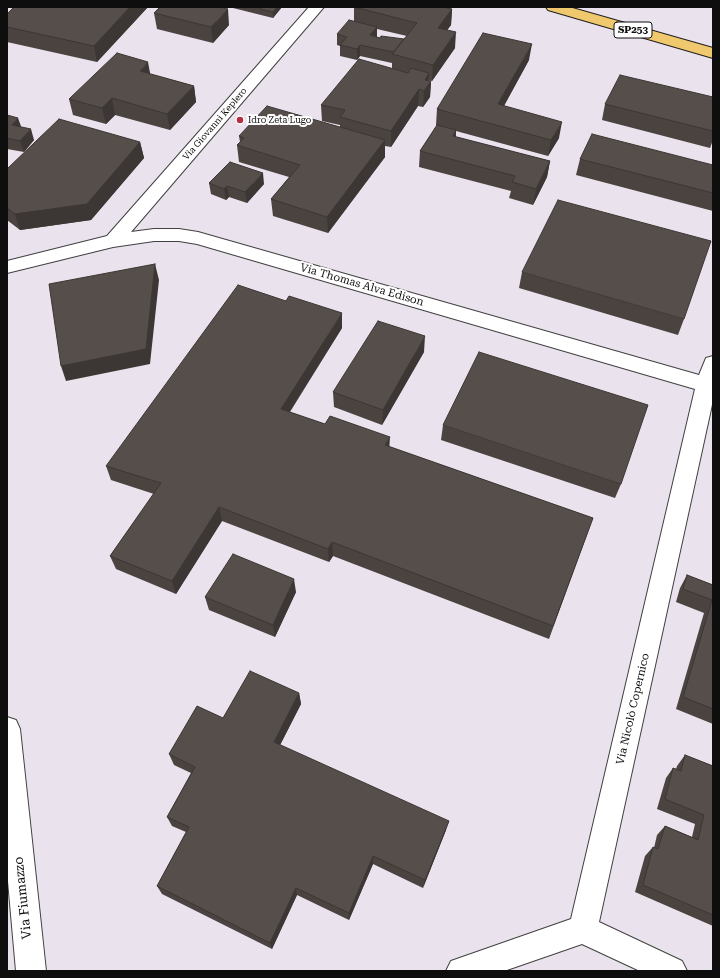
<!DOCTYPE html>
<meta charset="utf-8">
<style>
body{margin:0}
#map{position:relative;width:720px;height:978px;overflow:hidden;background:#fefaef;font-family:"Roboto Serif",serif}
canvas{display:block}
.frame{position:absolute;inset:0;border:8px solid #0e0e0e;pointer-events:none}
</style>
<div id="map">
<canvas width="720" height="978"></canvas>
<div class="frame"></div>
</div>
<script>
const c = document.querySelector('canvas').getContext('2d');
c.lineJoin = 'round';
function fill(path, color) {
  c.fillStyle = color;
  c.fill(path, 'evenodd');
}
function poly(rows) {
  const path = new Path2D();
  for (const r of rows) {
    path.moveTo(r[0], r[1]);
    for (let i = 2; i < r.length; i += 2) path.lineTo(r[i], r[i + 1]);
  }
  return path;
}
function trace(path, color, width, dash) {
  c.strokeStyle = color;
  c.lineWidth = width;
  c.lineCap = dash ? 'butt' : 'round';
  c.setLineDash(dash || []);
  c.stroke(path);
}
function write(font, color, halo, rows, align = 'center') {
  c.font = font + ' "Roboto Serif",serif';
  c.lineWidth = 4;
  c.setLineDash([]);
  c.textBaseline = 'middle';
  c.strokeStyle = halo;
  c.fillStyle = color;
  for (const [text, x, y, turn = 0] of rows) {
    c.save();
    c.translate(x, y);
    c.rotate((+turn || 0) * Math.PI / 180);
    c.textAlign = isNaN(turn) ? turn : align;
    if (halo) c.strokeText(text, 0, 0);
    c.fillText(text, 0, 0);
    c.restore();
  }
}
fill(poly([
 [7,7,713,7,713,971,7,971]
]), '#eae2ec');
const street = poly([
 [309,7,324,7,131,232,154,229,179,229,198,232,699,375,706,358,713,356,713,400,599,922,682,961,687,971,640,971,582,944,504,971,446,971,451,961,571,919,695,389,197,244,179,241,154,241,113,247,7,273,7,261,107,236,309,7],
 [7,717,16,720,20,729,46,971,16,971,7,870,7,717]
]);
const primary = poly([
 [546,7,569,7,713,48,713,58,548,10,546,7]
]);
trace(street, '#414141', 2);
trace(primary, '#1f1f1f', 2);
fill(street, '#fff');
fill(primary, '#f0c86d');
fill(poly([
 [148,7,97,62,7,42,7,14],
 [229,7,282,7,273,18],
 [354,7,452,9,451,25,447,30,455,48,432,81,428,80,428,81,431,81,430,97,423,107,418,106,391,147,385,146,385,157,328,233,273,216,271,199,289,177,239,162,237,145,240,142,239,136,340,127,340,125,322,121,321,105,392,68,392,63,360,56,357,60,340,56,340,46,337,45,337,34,354,21],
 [377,29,407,36,404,39,380,38,377,37],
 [154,13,229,25,213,43,157,29],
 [529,60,504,106,559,138,548,156,456,131,456,137,550,161,547,177,533,205,509,198,511,191,419,167,420,151,437,125,436,125,437,109],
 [151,74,194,86,196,102,170,130,115,115,106,124,73,115,69,99],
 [713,97,713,140,710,148,602,120,605,104],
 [7,115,21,127,34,140,24,152,7,149],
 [140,142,144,158,91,220,20,230,7,220,7,169],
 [580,159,713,165,713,211,576,175],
 [209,183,264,184,247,203,229,197,226,200,211,194],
 [522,272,684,319,678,335,519,288],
 [342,328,290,412,593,518,549,639,333,556,329,562,222,521,176,594,116,569,110,556,154,494,111,480,106,466],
 [424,352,382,425,334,407,333,392],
 [443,425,621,484,615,498,441,440],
 [687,575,713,585,713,724,676,709,704,613,676,602,680,588],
 [296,592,275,637,209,610,205,597],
 [299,693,301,704,280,745,446,830,423,888,373,864,349,920,297,895,272,949,162,894,157,886,186,832,172,826,167,817,191,773,174,765,169,754,223,718],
 [685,755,713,766,713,926,635,892,645,856,653,847,654,848,657,835,665,826,692,837,695,824,657,809,666,778,673,768,676,769,677,766]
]), '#4a4340');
fill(poly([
 [130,7,148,7,97,62,94,46],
 [277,7,282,7,273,18,273,12],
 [228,9,229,25,213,43,211,27],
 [452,9,451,25,437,44,438,28],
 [377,27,377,38,370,35],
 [456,32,455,48,432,81,433,65],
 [532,44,529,60,496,120,498,104],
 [360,45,360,56,357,60,357,49],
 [148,62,151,78,140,71],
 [429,73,428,86,431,81,430,97,423,107,425,80],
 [194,86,196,102,170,130,167,114],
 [419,89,418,106,391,147,391,131],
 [112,98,115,115,106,124,102,108],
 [18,118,22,129,12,125],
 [562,122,559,138,548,156,551,140],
 [31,129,34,140,24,152,20,141],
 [456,130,455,146,453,136],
 [385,140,385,157,328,233,327,217],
 [140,142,144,158,91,220,20,230,15,214],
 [550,161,547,177,533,205,536,189],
 [263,173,264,184,247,203,245,192],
 [227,186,229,197,226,200,224,189],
 [155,264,159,280,150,364,66,381,61,366],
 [342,313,342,328,282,423,281,409],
 [425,336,424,352,382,425,383,410],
 [390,437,389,452,385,445],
 [219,507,222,521,176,594,172,581],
 [332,542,333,556,329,562,328,549],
 [294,579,296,592,275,637,273,625],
 [299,693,301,704,276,753,274,742],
 [449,821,446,830,423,888,425,880],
 [373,856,373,864,349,920,349,913],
 [296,888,297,895,272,949,270,943]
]), '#3c3734');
const building = poly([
 [14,7,130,7,94,46,7,27,7,14,14,7],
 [160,7,220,7,228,9,211,27,154,13,160,7],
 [262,7,277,7,273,12,260,9,262,7],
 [354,7,442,7,452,9,438,28,456,32,433,65,392,54,417,23,354,7],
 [349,20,377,27,370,35,380,38,381,36,404,39,394,52,360,45,357,49,340,45,347,37,337,34,349,20],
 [483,33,532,44,498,104,562,122,551,140,437,109,483,33],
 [117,53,148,62,140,71,194,86,167,114,112,98,102,108,69,99,117,53],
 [359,59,408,73,411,68,429,73,425,80,431,81,424,91,419,89,391,131,340,117,345,110,321,105,359,59],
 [620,75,713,97,713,131,605,104,620,75],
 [267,106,385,140,327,217,271,199,300,165,237,145,244,138,239,136,267,106],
 [7,115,18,118,12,125,31,129,20,141,7,138,7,115],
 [59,119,140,142,87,204,15,214,7,208,7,169,59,119],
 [437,125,456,130,453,136,550,161,536,189,512,182,515,176,420,151,437,125],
 [592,134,713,165,713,193,580,159,592,134],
 [230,162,263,173,245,192,227,186,224,189,209,183,230,162],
 [558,200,711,241,684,319,522,272,558,200],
 [155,264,146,349,61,366,49,284,155,264],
 [238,285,286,301,289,296,342,313,281,409,325,424,330,416,390,437,385,445,593,518,553,626,332,542,328,549,219,507,172,581,110,556,161,483,106,466,238,285],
 [378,321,425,336,383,410,333,392,378,321],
 [479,352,648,405,621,484,443,425,479,352],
 [233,554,294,579,273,625,205,597,233,554],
 [687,575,713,585,713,709,683,697,712,600,683,589,687,575],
 [250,671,299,693,274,742,449,821,425,880,373,856,349,913,296,888,270,943,157,886,189,827,167,817,195,767,169,754,197,706,223,718,250,671],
 [685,755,713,766,713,915,643,885,653,847,658,849,665,826,698,840,704,815,665,799,673,768,681,771,685,755]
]);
fill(building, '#564e4b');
trace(building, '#3c3734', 1);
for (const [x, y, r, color] of [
 [240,120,4,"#b52e3d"]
]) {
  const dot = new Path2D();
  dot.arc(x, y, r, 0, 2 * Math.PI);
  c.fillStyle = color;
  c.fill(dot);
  trace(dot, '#fff', 1.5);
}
write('9px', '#0e0e0e', '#fff', [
 ["Idro Zeta Lugo",248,120]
], 'left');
write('9px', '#0e0e0e', '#fff', [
 ["Via Giovanni Keplero",215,124,-49]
]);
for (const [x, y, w] of [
 [633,30,38]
]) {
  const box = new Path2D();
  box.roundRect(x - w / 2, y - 8, w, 16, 3);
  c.fillStyle = '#fff';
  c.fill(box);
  trace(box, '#0e0e0e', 1);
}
write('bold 10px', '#0e0e0e', null, [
 ["SP253",633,30]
]);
write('11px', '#0e0e0e', '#fff', [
 ["Via Thomas Alva Edison",362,285,16],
 ["Via Nicolò Copernico",633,709,-77]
]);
write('13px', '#0e0e0e', '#fff', [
 ["Via Fiumazzo",23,898,-96]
]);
</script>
